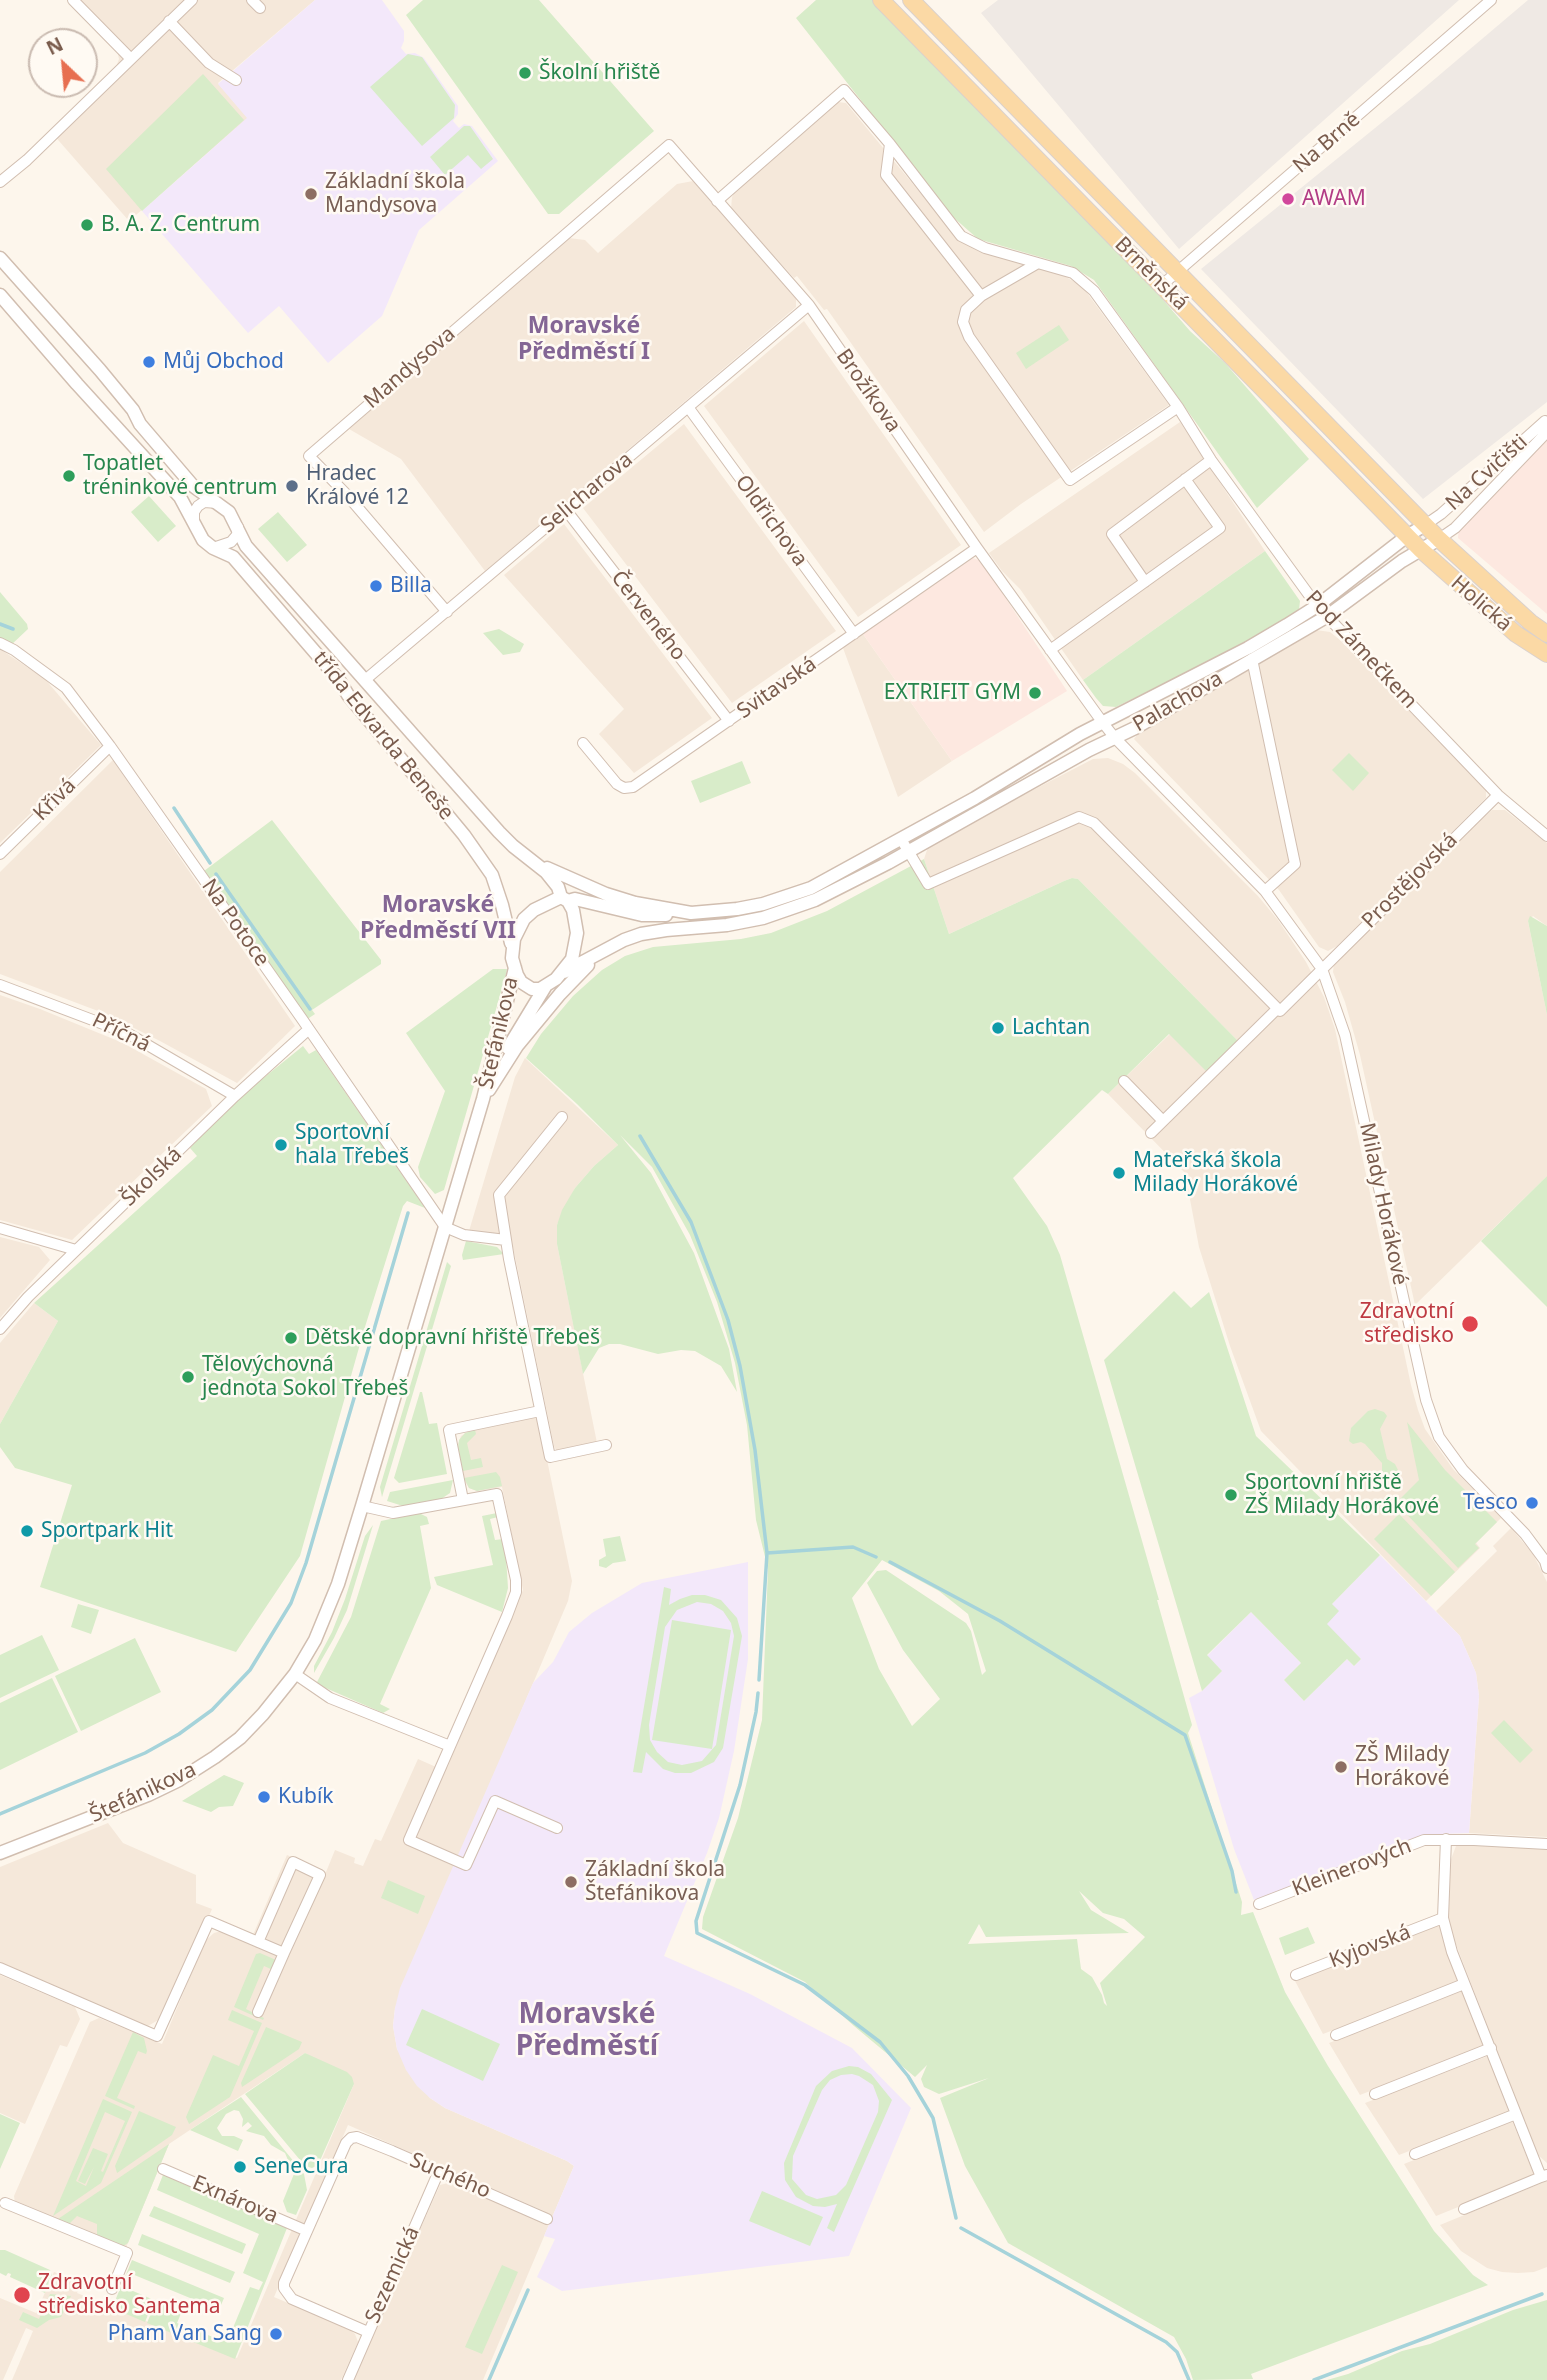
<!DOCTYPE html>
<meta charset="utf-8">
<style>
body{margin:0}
#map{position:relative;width:1547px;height:2380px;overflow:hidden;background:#fdf6ec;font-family:"Noto Sans",sans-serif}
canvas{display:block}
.north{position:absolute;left:28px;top:28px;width:70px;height:70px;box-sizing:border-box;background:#fffaf3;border:2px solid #cabbb1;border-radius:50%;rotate:334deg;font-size:19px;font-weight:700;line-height:28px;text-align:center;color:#7a5c4d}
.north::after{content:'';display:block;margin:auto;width:24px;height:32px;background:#e76f51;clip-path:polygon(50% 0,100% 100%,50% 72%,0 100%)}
</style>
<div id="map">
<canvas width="1547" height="2380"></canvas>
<div class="north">N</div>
</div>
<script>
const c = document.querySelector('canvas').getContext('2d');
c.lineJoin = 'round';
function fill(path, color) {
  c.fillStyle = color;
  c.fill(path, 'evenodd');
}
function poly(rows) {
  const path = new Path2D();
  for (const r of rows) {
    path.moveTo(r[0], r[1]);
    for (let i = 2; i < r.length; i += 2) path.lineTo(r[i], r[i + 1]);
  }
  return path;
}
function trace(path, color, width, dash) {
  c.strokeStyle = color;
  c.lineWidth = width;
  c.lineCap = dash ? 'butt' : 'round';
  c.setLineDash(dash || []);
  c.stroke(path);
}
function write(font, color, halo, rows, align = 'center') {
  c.font = font + ' "Noto Sans",sans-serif';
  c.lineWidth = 5;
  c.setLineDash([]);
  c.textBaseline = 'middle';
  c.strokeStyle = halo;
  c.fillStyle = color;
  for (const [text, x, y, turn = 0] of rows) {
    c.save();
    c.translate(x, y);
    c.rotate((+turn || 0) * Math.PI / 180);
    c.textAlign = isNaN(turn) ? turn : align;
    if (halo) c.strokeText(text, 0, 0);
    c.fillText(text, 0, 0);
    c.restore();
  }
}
fill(poly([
 [67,0,315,0,218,83,248,118,129,221,52,133,115,70,119,59,117,50],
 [838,102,846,103,955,235,964,242,978,251,1057,272,1082,286,1169,405,1021,504,984,532,827,309,824,310,797,276,794,278,731,209,732,197,736,190],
 [693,181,796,299,796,307,485,571,401,459,349,429,569,238,585,240,598,253,677,184],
 [804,321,961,545,858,617,704,406],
 [1180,422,1265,551,1083,680,1020,589,1002,571,989,553],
 [684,424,836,631,732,703,583,508],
 [564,524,712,718,634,773,599,734,624,709,504,575],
 [1316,630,1330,632,1340,640,1486,790,1486,798,1337,946,1328,951,1319,947,1279,890,1134,739,1140,731],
 [863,634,952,761,898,797,843,648],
 [0,649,45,679,101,745,0,843],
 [1108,758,1123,764,1135,773,1258,896,1278,920,1306,962,1324,997,1335,1029,1411,1385,1418,1410,1425,1429,1453,1469,1501,1518,1476,1543,1480,1548,1426,1601,1261,1431,1230,1346,1199,1247,1185,1173,1108,1094,1170,1034,1238,1041,1078,879,1072,878,1064,881,949,934,924,859,929,844,1093,759],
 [113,760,295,1026,237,1083,160,1041,106,1014,0,974,0,872],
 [1492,810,1505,810,1547,843,1547,926,1533,916,1528,921,1547,1015,1547,1176,1415,1305,1360,1055,1345,1002,1333,972,1334,963,1473,826],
 [0,995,40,1009,123,1043,206,1089,212,1106,72,1240,0,1220],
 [525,1058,618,1145,594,1166,575,1188,557,1225,557,1244,597,1443,560,1451,556,1450,554,1446,513,1247,500,1234,469,1231,515,1077],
 [0,1237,39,1247,50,1260,0,1318],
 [34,1303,58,1321,0,1424,0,1343],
 [534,1417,539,1421,572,1581,568,1601,395,2008,393,2026,397,2049,430,2098,445,2108,567,2161,574,2166,483,2380,353,2380,440,2185,452,2182,540,2220,544,2211,348,2125,274,2297,349,2329,355,2334,358,2342,341,2380,12,2380,33,2331,26,2328,3,2380,0,2380,0,2298,36,2313,54,2272,81,2283,77,2293,237,2358,354,2084,305,2053,169,2144,125,2250,15,2203,14,2196,90,2022,99,2018,162,2044,205,1941,214,1933,221,1931,250,1942,287,1855,326,1872,335,1850,355,1858,354,1863,363,1866,375,1839,381,1841,418,1759,436,1767,447,1768,523,1590,502,1487,477,1491,469,1488,465,1482,458,1444,461,1436,469,1431],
 [1511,1528,1533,1554,1547,1582,1547,1837,1469,1833,1479,1696,1476,1673,1460,1636,1436,1611,1497,1551,1493,1546],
 [108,1823,123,1843,196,1875,196,1903,212,1909,165,2016,148,2026,141,2025,0,1963,0,1867],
 [1464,1843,1547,1848,1547,2163,1537,2154,1450,1929,1447,1900,1450,1862,1456,1846],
 [1442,1924,1447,1950,1458,1982,1323,2034,1295,1981],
 [0,1975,75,2007,80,2019,67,2047,60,2045,25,2124,0,2113],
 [1462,1991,1484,2046,1360,2095,1329,2043],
 [1488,2056,1509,2112,1399,2155,1365,2103],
 [1512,2121,1535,2176,1436,2216,1404,2164],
 [1547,2181,1547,2267,1534,2272,1518,2273,1502,2272,1487,2268,1461,2251,1440,2225]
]), '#f5e8da');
fill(poly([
 [1545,441,1547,441,1547,614,1458,538,1459,523],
 [973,558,981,561,1067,691,952,761,863,634]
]), '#fde8e0');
fill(poly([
 [998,0,1459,0,1179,249,981,13],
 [1528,0,1547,0,1547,402,1423,499,1201,269,1417,94]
]), '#efe9e4');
fill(poly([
 [315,0,382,0,404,31,404,41,401,48,406,54,415,53,424,58,458,106,458,114,453,121,459,128,464,124,472,126,498,161,419,230,382,316,328,363,279,306,248,333,142,211,247,118,218,84],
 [1380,1555,1460,1636,1476,1673,1479,1696,1469,1833,1442,1834,1419,1839,1254,1900,1234,1849,1189,1698,1202,1691,1222,1671,1207,1656,1251,1612,1301,1663,1284,1680,1304,1701,1347,1659,1354,1666,1361,1659,1326,1624,1332,1604],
 [748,1562,748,1659,734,1751,719,1818,707,1853,664,1956,750,1994,852,2048,911,2108,849,2256,562,2291,537,2277,555,2239,544,2236,574,2166,567,2161,445,2108,430,2098,417,2086,406,2070,397,2049,393,2026,395,2008,400,1988,533,1683,553,1662,569,1632,592,1613,642,1583]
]), '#f3e8fa');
fill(poly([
 [423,0,539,0,654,131,559,214,548,214,406,15],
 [816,0,874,0,1133,265,1190,331,1225,363,1309,459,1257,508,1094,280,1071,266,978,239,953,217,796,18],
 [408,54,422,57,455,105,454,118,422,146,370,87],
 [203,74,244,120,142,211,106,169],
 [464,126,470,126,493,159,481,169,468,155,445,175,430,157],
 [1059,325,1069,340,1026,369,1016,353],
 [149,496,176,526,158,542,131,512],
 [278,512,307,545,287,562,258,529],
 [1265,551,1300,601,1299,610,1235,648,1116,707,1103,706,1096,698,1083,680],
 [0,592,27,624,28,629,10,646,0,639],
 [499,629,524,644,520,652,503,655,483,633],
 [1349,753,1369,773,1353,791,1332,770],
 [742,761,751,783,700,803,691,781],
 [272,820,381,960,381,964,312,1010,315,1014,306,1020,204,871],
 [924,859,949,934,1064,881,1072,878,1078,879,1239,1042,1207,1072,1169,1034,1108,1094,1102,1090,1013,1178,1047,1226,1060,1255,1159,1600,1157,1600,1192,1725,1188,1733,1242,1902,1241,1915,1253,1912,1285,1992,1328,2066,1434,2231,1473,2275,1488,2285,1251,2374,1253,2379,1193,2380,1186,2359,1174,2337,1008,2243,965,2166,940,2098,989,2078,939,2094,924,2087,921,2079,927,2065,915,2077,854,2026,805,1982,702,1929,703,1917,738,1818,762,1720,768,1569,756,1520,747,1425,735,1363,717,1302,690,1235,652,1167,620,1135,651,1173,694,1253,729,1349,737,1392,721,1366,695,1351,681,1350,658,1354,620,1344,609,1344,599,1348,583,1374,557,1244,557,1225,562,1210,575,1188,594,1166,618,1145,577,1104,526,1058,541,1034,573,996,602,970,625,956,653,947,741,939,771,933,827,911],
 [882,1560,939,1591,968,1614,986,1671,982,1675,971,1631,966,1623,886,1570,877,1571,867,1583,903,1650,940,1699,912,1726,879,1669,852,1598],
 [1079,1891,1103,1913,1124,1919,1145,1937,1100,1983,1107,2006,1104,2003,1102,1995,1092,1977,1081,1969,1077,1939,968,1944,979,1924,986,1937,1129,1933,1091,1910],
 [1530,916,1547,926,1547,1015,1528,921],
 [493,969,507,969,505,978,444,1190,435,1194,420,1177,418,1167,445,1091,406,1033],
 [303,1046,309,1054,316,1050,425,1208,407,1201,403,1206,364,1330,300,1556,236,1652,40,1587,72,1485,15,1468,0,1447,0,1424,58,1321,34,1303,197,1156,190,1148,230,1105],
 [1547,1176,1547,1307,1481,1241],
 [466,1241,497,1247,504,1254,463,1260,462,1255],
 [447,1262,451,1266,382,1497,380,1487],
 [1174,1291,1191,1308,1209,1292,1256,1436,1380,1555,1332,1604,1339,1611,1327,1624,1361,1659,1354,1666,1347,1659,1304,1701,1284,1680,1301,1663,1251,1612,1207,1655,1222,1671,1202,1691,1104,1360],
 [420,1392,422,1392,429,1424,437,1423,447,1474,399,1483,394,1478],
 [1375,1409,1384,1412,1387,1416,1380,1429,1387,1459,1395,1464,1398,1470,1392,1477,1385,1478,1382,1476,1382,1463,1365,1444,1361,1442,1353,1444,1349,1441,1351,1428,1368,1411],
 [1407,1422,1445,1470,1497,1522,1475,1544,1479,1548,1458,1568,1396,1503,1419,1480],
 [475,1430,476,1434,467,1443,471,1460,481,1458,483,1467,463,1471,458,1448,459,1440,465,1433],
 [496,1472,500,1477,502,1486,477,1491,469,1488,464,1478],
 [453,1480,450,1493,441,1499,403,1506,387,1501,390,1492],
 [419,1513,427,1517,429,1524,420,1526,431,1588,380,1704,390,1709,383,1713,321,1686,317,1682,351,1617,381,1521],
 [497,1513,498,1517,490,1519,495,1540,503,1539,506,1557,508,1588,502,1612,437,1585,434,1577,493,1565,482,1516],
 [1399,1514,1455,1572,1431,1596,1374,1539],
 [373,1525,347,1610,334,1638,314,1673,314,1666,332,1632,345,1599,365,1536],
 [620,1536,626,1561,613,1563,606,1568,599,1566,599,1560,606,1556,603,1539],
 [664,1587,671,1589,669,1605,680,1599,692,1595,705,1595,721,1600,737,1618,742,1636,723,1748,714,1762,691,1773,675,1773,663,1769,646,1752,642,1773,633,1772],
 [697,1602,711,1604,723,1611,731,1623,734,1636,716,1745,702,1761,682,1765,668,1762,657,1752,650,1740,649,1725,665,1627,677,1610],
 [78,1604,99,1610,91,1634,71,1627],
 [672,1620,731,1630,712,1749,652,1740],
 [42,1635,59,1670,0,1698,0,1655],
 [135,1638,161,1692,81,1731,55,1676],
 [52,1678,78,1732,0,1770,0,1703],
 [1504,1720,1533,1750,1520,1763,1491,1733],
 [224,1775,244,1783,233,1806,219,1807,211,1812,182,1801],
 [388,1880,425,1896,418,1914,381,1898],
 [1308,1927,1315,1943,1285,1955,1279,1938],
 [260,1953,276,1960,273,1970,264,1966,246,2009,264,2018,263,2020,234,2007,256,1954],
 [422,2009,500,2044,483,2081,406,2045],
 [232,2010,262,2023,230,2097,189,2124,186,2117,213,2055,239,2066,254,2031,228,2020],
 [266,2027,302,2042,299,2049,242,2087,241,2083],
 [133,2032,144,2038,147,2051,146,2054,138,2051,117,2098,135,2106,134,2109,105,2096],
 [305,2053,347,2072,352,2077,354,2084,318,2165,312,2168,305,2166,245,2094],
 [849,2066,858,2067,871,2074,892,2100,834,2232,827,2228,837,2204,825,2207,813,2206,796,2197,785,2180,784,2163,816,2086,832,2071],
 [852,2074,859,2076,873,2085,879,2101,878,2112,846,2185,836,2195,817,2199,806,2195,792,2179,793,2156,822,2090,830,2080,841,2075],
 [241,2097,304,2174,307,2190,296,2215,287,2212,283,2201,296,2169,290,2165,285,2153,271,2145,264,2136,246,2131,252,2126,248,2122,242,2127,243,2119,239,2111,234,2110,226,2114,217,2128,222,2136,234,2136,243,2140,238,2151,190,2130],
 [103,2099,132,2112,101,2183,53,2216],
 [105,2112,125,2121,103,2172,101,2171,108,2154,93,2148,78,2181,85,2184,94,2167,86,2186,76,2181],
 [139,2111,176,2127,172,2135,117,2173,115,2166],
 [0,2114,20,2123,0,2169],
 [169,2144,128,2243,120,2248,97,2238,97,2224,77,2216,67,2226,55,2221],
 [163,2175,287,2228,235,2359,147,2323,156,2301,182,2311,177,2323,218,2339,222,2332,230,2335,250,2287,259,2290,263,2282,243,2273,259,2234,157,2190],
 [762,2191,823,2217,810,2246,749,2221],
 [154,2206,246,2244,242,2254,149,2216],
 [142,2234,235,2272,230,2283,138,2245],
 [0,2250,5,2250,50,2270,52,2275,45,2293,10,2277,11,2274,8,2273,6,2276,0,2273],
 [132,2260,224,2298,219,2310,132,2274,126,2288,154,2300,145,2322,112,2308],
 [502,2265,518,2272,482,2354,465,2347],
 [50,2294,71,2296,61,2317,49,2320,37,2328,19,2320,23,2312,39,2319],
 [1547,2300,1547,2380,1327,2380,1348,2374,1402,2351,1430,2344,1513,2310]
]), '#d8ecc9');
trace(poly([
 [0,624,13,629],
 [174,808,210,863],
 [216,874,310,1009],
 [640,1136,691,1222,728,1320,740,1366,755,1450,767,1553,759,1680],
 [767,1553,853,1547,876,1557],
 [890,1562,1000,1621,1185,1735,1232,1871,1236,1892],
 [758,1693,756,1712,740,1785,696,1921,697,1933,805,1985,880,2042,908,2076,933,2118,956,2218],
 [0,1814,145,1753,179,1734,212,1710,250,1670,291,1603,306,1563,408,1213],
 [961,2228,1166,2342,1177,2352,1189,2380],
 [489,2380,528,2290],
 [1314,2380,1542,2294]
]), '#a5d3da', 3.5);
const minor = poly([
 [73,0,130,58],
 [252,0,260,8],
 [169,21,209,63,236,80],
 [890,144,886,175,981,296],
 [0,182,27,160,192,0],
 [717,201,844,90,890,144,961,236,985,248,1073,273,1094,291,1178,407,1211,460,1317,606,1498,795,1547,836],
 [1038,263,981,296,966,310,963,322,969,337,1070,480,1178,407],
 [1162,285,1491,0],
 [688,407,854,634],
 [566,510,729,721],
 [194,522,194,512,198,506,204,502,218,503],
 [1425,525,1441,514,1545,421,1547,423],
 [1439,539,1455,528,1547,432],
 [213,548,231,542,237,535,238,527],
 [1145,582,1112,534,1211,460],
 [447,612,347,495,309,456,669,145,809,305,977,548,1103,723,1115,738,1265,891,1322,969,1345,1035,1426,1400,1439,1437,1463,1470,1525,1534,1545,1561,1547,1568],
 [0,643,14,650,66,688,110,746,302,1019,445,1227,464,1235,506,1240],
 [1050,650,1220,528,1185,479],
 [1252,659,1295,864,1265,891],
 [365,680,809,305],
 [583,743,617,784,624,788,633,787,977,548],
 [901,839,928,884,1079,817,1094,823,1280,1011,1498,795],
 [0,854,110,746],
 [0,985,127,1033,235,1096],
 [1124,1081,1163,1121],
 [562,1117,499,1195,509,1259,550,1457,606,1445],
 [1151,1133,1277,1009],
 [0,1228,76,1250],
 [0,1329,28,1297,235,1096,309,1029],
 [463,1500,449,1430,540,1411],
 [362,1506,393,1513,497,1494,516,1580,516,1592,507,1616,409,1840,466,1865,495,1801,557,1828],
 [295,1674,330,1698,450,1746],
 [1446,1839,1443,1918,1452,1952,1541,2177,1547,2175],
 [1259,1904,1424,1840,1474,1840,1547,1844],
 [0,1968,157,2036,209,1921,284,1953,320,1875,293,1862,258,1942],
 [1296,1975,1443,1918],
 [258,2012,284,1953],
 [1336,2035,1464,1984],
 [1375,2094,1491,2048],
 [1415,2154,1516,2114],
 [163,2169,307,2231],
 [5,2203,127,2253,112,2289],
 [1464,2209,1541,2177],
 [368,2332,292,2299,284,2288,284,2283,346,2143,351,2138,357,2137,392,2151,547,2219],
 [348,2380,439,2171]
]);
const tertiary = poly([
 [0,258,100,370,133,410,140,424,193,486,229,512,246,546,499,832,513,846,546,872,558,887,561,897,568,901,573,910,577,933,572,959,556,979,540,989,532,989,521,982,517,975,512,958,514,939,524,919,534,910,561,897],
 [0,295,77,384,180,497,203,540,213,548,233,557,339,680,348,695,464,835,492,875,502,905,511,943],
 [547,868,606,894,635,903,691,913,737,909,763,904,811,888,975,798,1080,734,1248,648,1287,625,1317,606,1407,536,1425,525],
 [568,901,575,899,642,915,666,915],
 [564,972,624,940,641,934,666,930,727,925,763,918,815,900,888,863,1089,750,1135,728,1326,617,1402,561,1439,539],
 [508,1048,545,987],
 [489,1090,517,1046,560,994,588,965],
 [0,1853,148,1795,179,1780,215,1757,240,1738,263,1714,295,1674,315,1640,338,1584,362,1506,483,1099,515,968]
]);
const primary = poly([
 [881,0,1420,549,1516,634,1547,654],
 [911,0,1439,539,1530,622,1547,634]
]);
trace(minor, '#d1beb0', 12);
trace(tertiary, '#d1beb0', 15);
trace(primary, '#dad1cd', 18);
trace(minor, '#fff', 10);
trace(tertiary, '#fff', 12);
trace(primary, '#fbd9a5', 16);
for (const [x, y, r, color] of [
 [525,73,7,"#2e9e5b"],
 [311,194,7,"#8d6e63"],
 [1288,199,7,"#d1479c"],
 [87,225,7,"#2e9e5b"],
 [149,362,7,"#3f7fe0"],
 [69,476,7,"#2e9e5b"],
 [292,486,7,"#5c6f8a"],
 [376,586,7,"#3f7fe0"],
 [1035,693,7,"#2e9e5b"],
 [998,1028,7,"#0f9aa8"],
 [281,1145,7,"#0f9aa8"],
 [1119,1173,7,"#0f9aa8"],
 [1470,1324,9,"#e0444e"],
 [291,1338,7,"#2e9e5b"],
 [188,1377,7,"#2e9e5b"],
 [1231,1495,7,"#2e9e5b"],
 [1532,1503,7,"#3f7fe0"],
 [27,1531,7,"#0f9aa8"],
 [1341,1767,7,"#8d6e63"],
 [264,1797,7,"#3f7fe0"],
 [571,1882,7,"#8d6e63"],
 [240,2167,7,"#0f9aa8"],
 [22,2295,9,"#e0444e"],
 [276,2334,7,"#3f7fe0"]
]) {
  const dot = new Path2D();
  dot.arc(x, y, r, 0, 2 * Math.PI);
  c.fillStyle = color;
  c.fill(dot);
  trace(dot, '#fffaf3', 2.5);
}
write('21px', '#27864d', '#fffaf3', [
 ["Školní hřiště",539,73],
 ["B. A. Z. Centrum",101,225],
 ["Topatlet",83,464],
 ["tréninkové centrum",83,488],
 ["EXTRIFIT GYM",1021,693,"right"],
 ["Dětské dopravní hřiště Třebeš",305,1338],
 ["Tělovýchovná",202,1365],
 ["jednota Sokol Třebeš",202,1389],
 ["Sportovní hřiště",1245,1483],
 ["ZŠ Milady Horákové",1245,1507]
], 'left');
write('21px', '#7a5c4d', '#fffaf3', [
 ["Na Brně",1327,143,-41],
 ["Brněnská",1151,274,45],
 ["Mandysova",410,368,-41],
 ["Brožíkova",868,391,55],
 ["Na Cvičišti",1487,473,-42],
 ["Selicharova",587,493,-40],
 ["Oldřichova",771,521,54],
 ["Holická",1481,604,41],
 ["Červeného",648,616,52],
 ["Pod Zámečkem",1361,650,47],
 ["Svitavská",777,688,-35],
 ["Palachova",1178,702,-30],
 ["třída Edvarda Beneše",383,736,51],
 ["Křivá",55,800,-45],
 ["Prostějovská",1410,881,-45],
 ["Na Potoce",235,923,55],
 ["Příčná",121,1033,26],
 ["Štefánikova",499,1033,-77],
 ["Školská",152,1177,-44],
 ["Milady Horákové",1383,1204,78],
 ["Štefánikova",143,1793,-25],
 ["Kleinerových",1352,1868,-21],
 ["Kyjovská",1370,1947,-21],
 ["Suchého",450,2176,23],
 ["Exnárova",235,2200,23],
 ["Sezemická",393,2275,-66]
]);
write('21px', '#785e54', '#fffaf3', [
 ["Základní škola",325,182],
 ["Mandysova",325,206],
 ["ZŠ Milady",1355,1755],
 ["Horákové",1355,1779],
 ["Základní škola",585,1870],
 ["Štefánikova",585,1894]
], 'left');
write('21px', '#b23c85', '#fffaf3', [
 ["AWAM",1302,199]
], 'left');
write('21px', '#366cbe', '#fffaf3', [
 ["Můj Obchod",163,362],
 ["Billa",390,586],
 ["Tesco",1518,1503,"right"],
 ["Kubík",278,1797],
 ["Pham Van Sang",262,2334,"right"]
], 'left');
write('21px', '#4e5e75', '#fffaf3', [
 ["Hradec",306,474],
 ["Králové 12",306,498]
], 'left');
write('21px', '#0d838f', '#fffaf3', [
 ["Lachtan",1012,1028],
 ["Sportovní",295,1133],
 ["hala Třebeš",295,1157],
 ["Mateřská škola",1133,1161],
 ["Milady Horákové",1133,1185],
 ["Sportpark Hit",41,1531],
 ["SeneCura",254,2167]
], 'left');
write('21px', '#be3a42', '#fffaf3', [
 ["Zdravotní",1454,1312],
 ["středisko",1454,1336],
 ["Zdravotní",38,2283,"left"],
 ["středisko Santema",38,2307,"left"]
], 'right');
write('bold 23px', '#846695', '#fffaf3', [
 ["Moravské",584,326],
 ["Předměstí I",584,352],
 ["Moravské",438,905],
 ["Předměstí VII",438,931]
]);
write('bold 28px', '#846695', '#fffaf3', [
 ["Moravské",587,2015],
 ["Předměstí",587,2047]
]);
</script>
